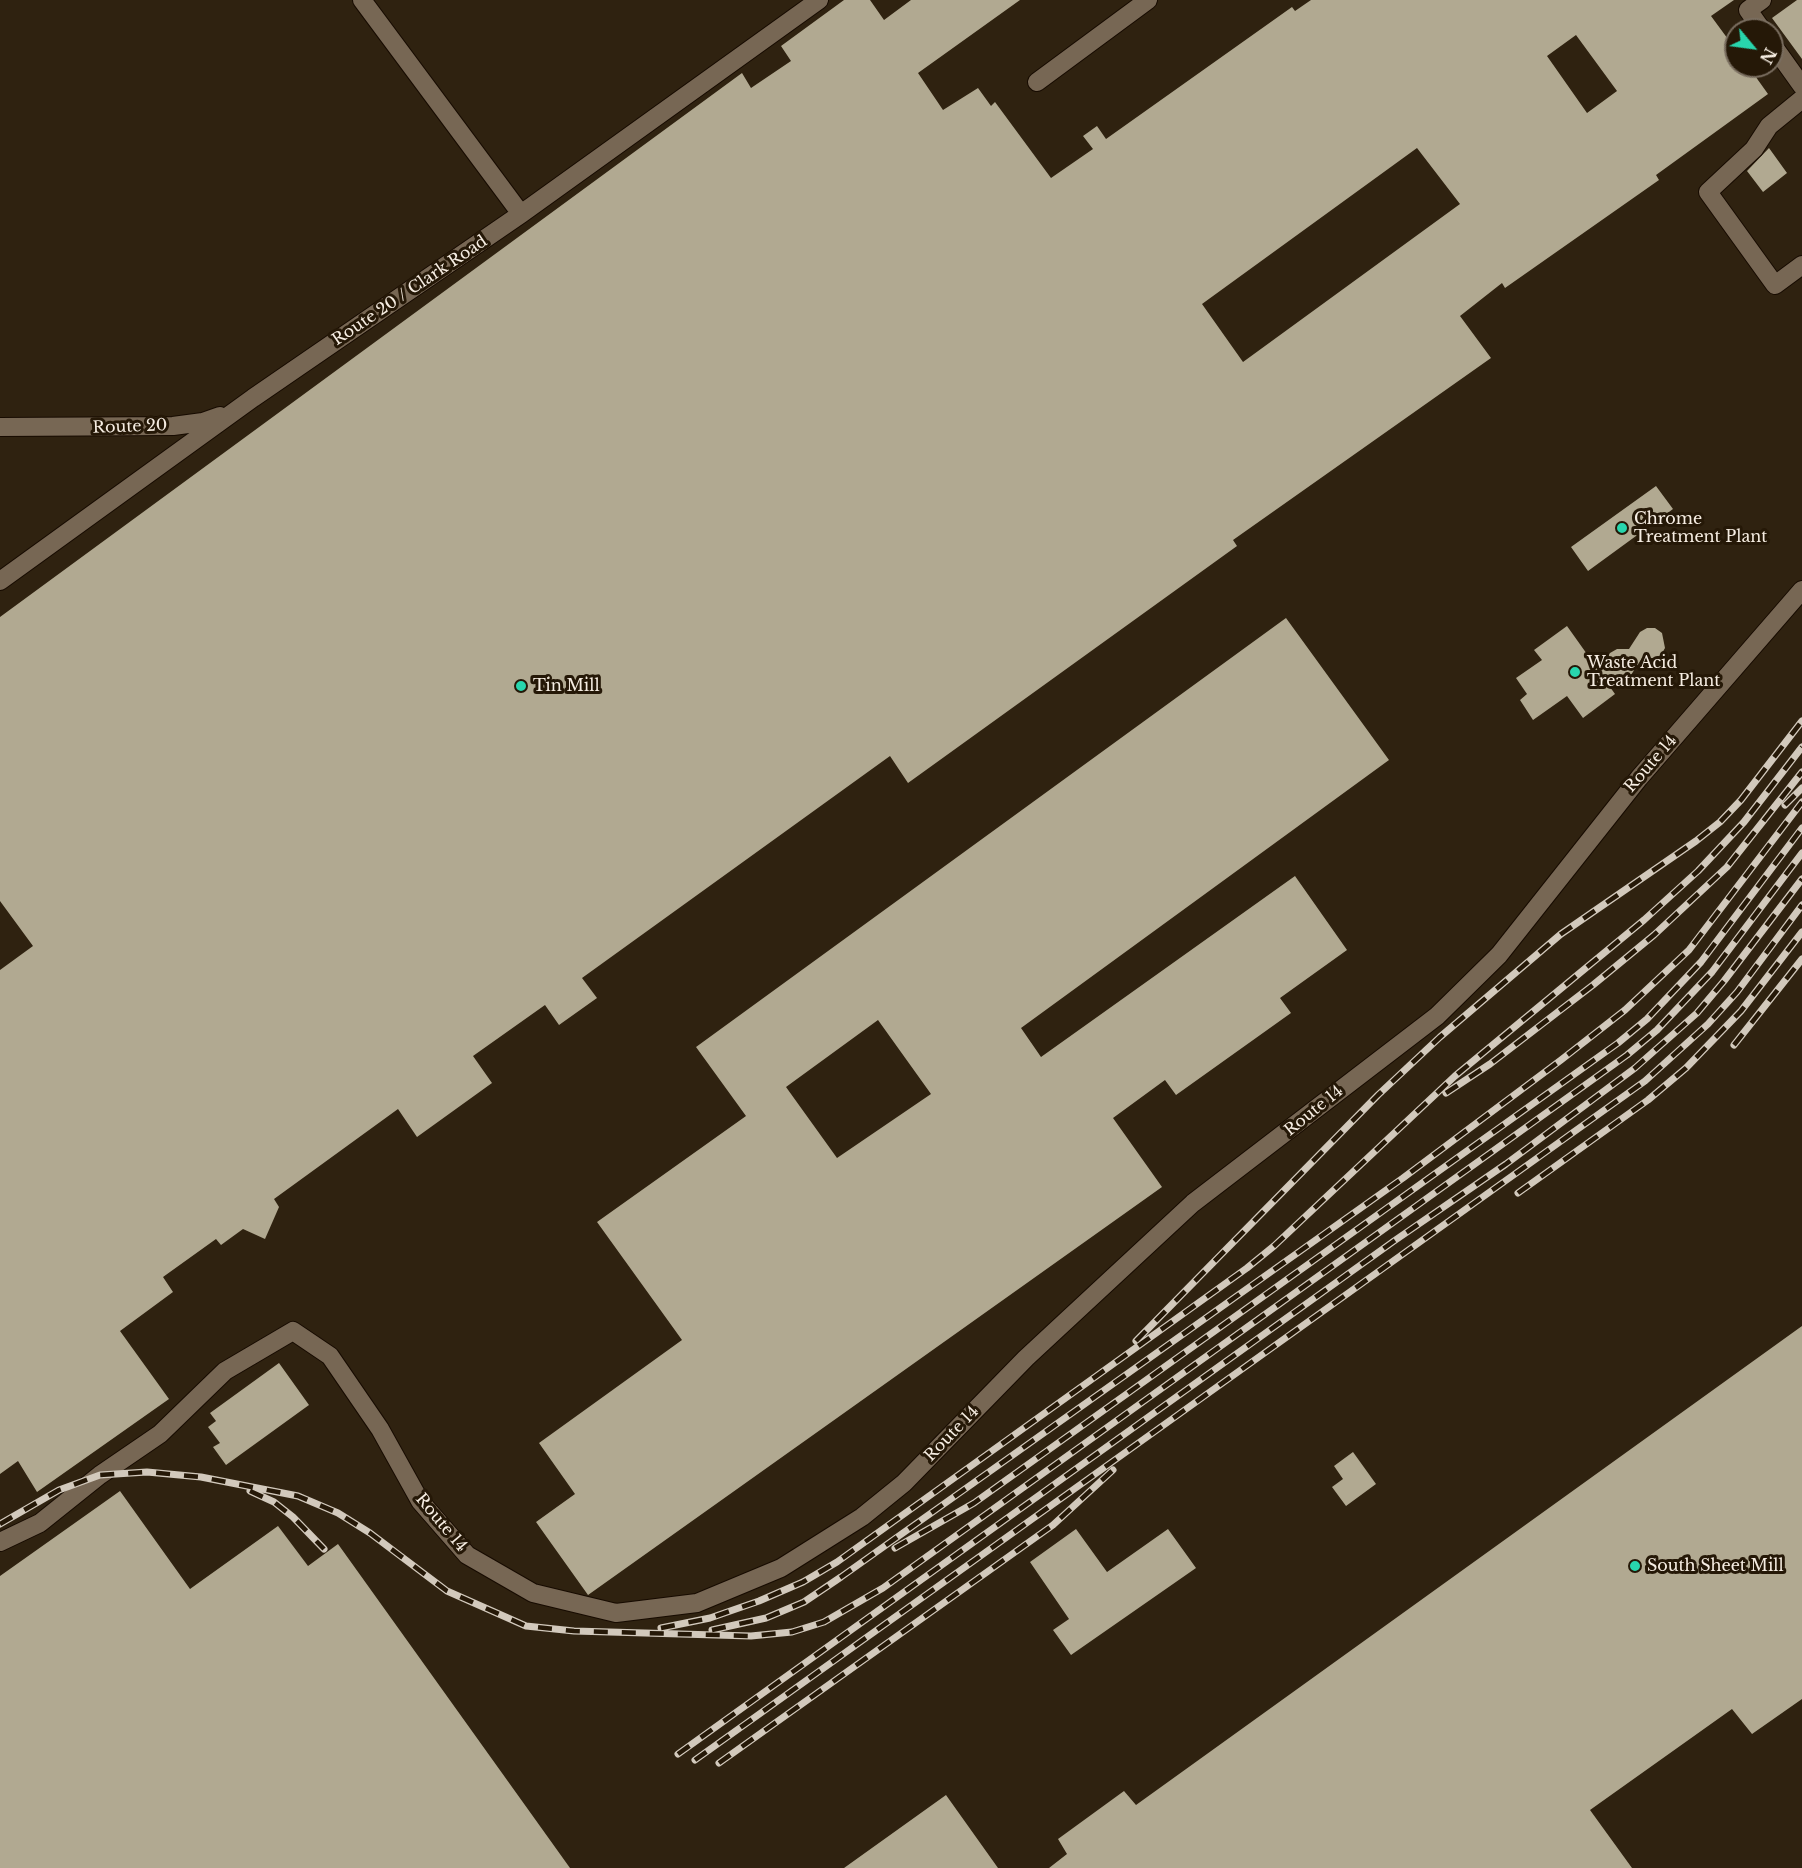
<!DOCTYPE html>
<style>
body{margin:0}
#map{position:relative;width:1802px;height:1868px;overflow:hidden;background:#2f2210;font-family:"Libre Baskerville",serif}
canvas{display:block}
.north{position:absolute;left:1724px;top:18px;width:60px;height:60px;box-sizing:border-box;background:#251807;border:2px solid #796d5f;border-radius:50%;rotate:119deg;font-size:16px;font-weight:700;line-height:24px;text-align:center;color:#f6ede2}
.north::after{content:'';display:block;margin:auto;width:21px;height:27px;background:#28d5ad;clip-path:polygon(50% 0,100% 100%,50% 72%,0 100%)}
</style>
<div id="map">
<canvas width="1802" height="1868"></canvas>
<div class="north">N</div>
</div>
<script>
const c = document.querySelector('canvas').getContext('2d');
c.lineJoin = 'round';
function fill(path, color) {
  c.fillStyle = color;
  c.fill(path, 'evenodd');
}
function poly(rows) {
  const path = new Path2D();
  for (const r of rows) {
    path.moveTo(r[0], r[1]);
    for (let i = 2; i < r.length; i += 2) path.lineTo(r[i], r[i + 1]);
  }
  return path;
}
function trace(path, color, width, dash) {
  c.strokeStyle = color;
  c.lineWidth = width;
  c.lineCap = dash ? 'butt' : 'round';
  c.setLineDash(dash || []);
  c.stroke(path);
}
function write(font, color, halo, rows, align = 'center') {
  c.font = font + ' "Libre Baskerville",serif';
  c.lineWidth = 6;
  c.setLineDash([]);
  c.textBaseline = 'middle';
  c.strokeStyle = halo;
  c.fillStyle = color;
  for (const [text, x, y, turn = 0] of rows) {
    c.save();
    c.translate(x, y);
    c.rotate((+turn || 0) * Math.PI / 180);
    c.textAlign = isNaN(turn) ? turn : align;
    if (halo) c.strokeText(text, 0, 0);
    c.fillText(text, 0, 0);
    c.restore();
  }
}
fill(poly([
 [844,0,870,0,884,20,911,0,1020,0,918,73,943,110,978,88,991,106,995,102,1051,178,1093,149,1083,136,1097,126,1106,139,1292,7,1295,11,1311,0,1734,0,1711,16,1736,50,1736,66,1748,66,1768,94,1656,175,1659,180,1505,288,1502,283,1460,316,1491,358,1233,540,1237,546,908,783,890,756,582,978,597,998,559,1025,545,1005,473,1056,492,1083,417,1137,398,1109,274,1199,279,1207,265,1239,243,1229,221,1245,216,1239,163,1277,173,1292,120,1331,169,1399,37,1492,18,1461,0,1474,0,970,33,946,0,901,0,617,742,73,751,88,791,61,781,46],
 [1576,35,1617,91,1587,113,1547,56],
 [1417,148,1460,204,1243,362,1202,304],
 [1797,0,1802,0,1802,59,1772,18],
 [1769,148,1787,173,1763,192,1747,171],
 [1656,486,1673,509,1588,571,1571,547],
 [1286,618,1389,760,1021,1028,1041,1057,1295,876,1347,950,1280,998,1291,1013,1176,1095,1165,1080,1113,1118,1162,1187,588,1595,536,1522,575,1494,539,1443,682,1340,597,1222,746,1116,696,1047],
 [878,1020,931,1094,837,1158,786,1087],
 [1567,626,1599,671,1610,653,1617,649,1629,649,1640,632,1647,628,1655,628,1662,633,1665,648,1661,655,1654,658,1642,658,1631,675,1610,687,1615,694,1583,718,1567,696,1533,720,1520,700,1527,694,1516,678,1542,660,1534,650],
 [1802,1326,1802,1699,1752,1734,1732,1709,1590,1810,1632,1868,1049,1868,1067,1854,1058,1839,1124,1791,1136,1805],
 [279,1363,309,1405,226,1465,213,1447,220,1443,208,1427,216,1421,210,1413],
 [1353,1452,1376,1484,1346,1506,1332,1487,1343,1479,1334,1466],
 [120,1491,190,1589,278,1526,308,1566,338,1544,570,1868,0,1868,0,1576],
 [1076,1529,1107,1572,1168,1529,1196,1568,1071,1655,1053,1630,1069,1619,1030,1562],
 [946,1795,998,1868,844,1868]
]), '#b1a991');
const minor = poly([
 [362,0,521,214],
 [1762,0,1748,10,1762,30],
 [1772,44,1802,86],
 [1037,82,1148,0],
 [1802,99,1769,126,1754,149,1708,192,1775,285,1802,265],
 [0,427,173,426,203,422,220,416],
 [0,581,253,398,521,214,819,0],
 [0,1542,40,1523,100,1475,160,1434,225,1371,293,1331,330,1356,380,1429,420,1501,467,1555,533,1593,616,1613,697,1603,781,1568,862,1517,904,1483,1026,1358,1193,1203,1437,1016,1499,955,1639,778,1802,590]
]);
trace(minor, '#170b00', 20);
trace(minor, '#776754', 18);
const rail = poly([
 [1785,805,1802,788],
 [1734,1045,1802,959],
 [1446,1093,1490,1064,1593,985,1654,935,1727,867,1802,772],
 [1518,1193,1648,1100,1686,1068,1741,1011,1802,932],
 [1136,1341,1378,1095,1440,1037,1561,934,1696,841,1720,822,1741,800,1802,721],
 [250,1491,274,1502,293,1517,324,1549],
 [0,1524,59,1490,100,1475,147,1472,201,1477,298,1496,338,1513,370,1533,447,1591,526,1626,574,1631,751,1636,792,1632,824,1622,883,1588,1627,1055,1657,1030,1712,972,1802,853],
 [895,1548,974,1503,1618,1043,1647,1019,1701,962,1802,828],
 [661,1628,710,1618,759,1601,803,1582,837,1562,1247,1268,1274,1246,1455,1076,1644,920,1698,871,1744,822,1802,747],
 [712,1630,766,1618,804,1602,841,1577,1403,1178,1561,1060,1625,1010,1689,950,1802,802],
 [678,1754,1394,1241,1506,1164,1635,1068,1697,1013,1724,981,1802,879],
 [695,1760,1645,1081,1708,1024,1737,992,1802,905],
 [719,1763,1053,1525,1113,1470]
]);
trace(rail, '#d2c9bc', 7);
trace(rail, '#251807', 4.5, [14]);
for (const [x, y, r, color] of [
 [1622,528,6,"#28d5ad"],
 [1575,672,6,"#28d5ad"],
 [521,686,6,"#28d5ad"],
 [1635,1566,6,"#28d5ad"]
]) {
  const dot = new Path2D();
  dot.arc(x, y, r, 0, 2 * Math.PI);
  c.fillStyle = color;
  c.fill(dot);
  trace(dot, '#251807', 2);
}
write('16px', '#f6ede2', '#251807', [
 ["Route 20 / Clark Road",410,291,-34],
 ["Route 20",130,427,-2],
 ["Route 14",1651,764,-49],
 ["Route 14",1314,1111,-39],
 ["Route 14",952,1434,-46],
 ["Route 14",441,1523,50]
]);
write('16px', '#f6ede2', '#251807', [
 ["Chrome",1634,519],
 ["Treatment Plant",1634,537],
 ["Waste Acid",1587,663],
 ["Treatment Plant",1587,681],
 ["Tin Mill",533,686],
 ["South Sheet Mill",1647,1566]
], 'left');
</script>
